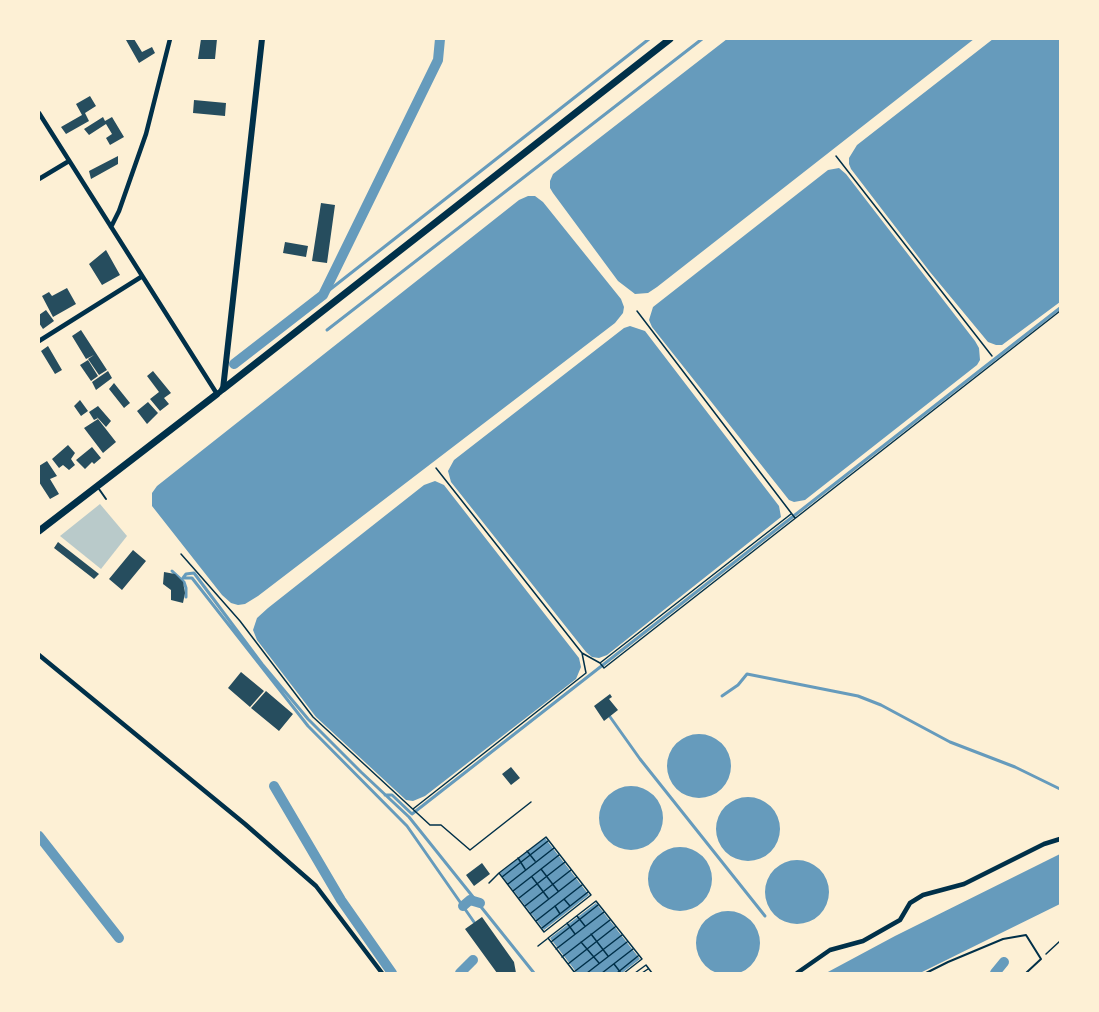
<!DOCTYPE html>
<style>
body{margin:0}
#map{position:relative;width:1099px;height:1012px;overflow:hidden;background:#fdf0d5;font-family:Jost,sans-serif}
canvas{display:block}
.frame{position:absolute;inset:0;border:40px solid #fdf0d5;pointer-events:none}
</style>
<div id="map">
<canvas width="1099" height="1012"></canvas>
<div class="frame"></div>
</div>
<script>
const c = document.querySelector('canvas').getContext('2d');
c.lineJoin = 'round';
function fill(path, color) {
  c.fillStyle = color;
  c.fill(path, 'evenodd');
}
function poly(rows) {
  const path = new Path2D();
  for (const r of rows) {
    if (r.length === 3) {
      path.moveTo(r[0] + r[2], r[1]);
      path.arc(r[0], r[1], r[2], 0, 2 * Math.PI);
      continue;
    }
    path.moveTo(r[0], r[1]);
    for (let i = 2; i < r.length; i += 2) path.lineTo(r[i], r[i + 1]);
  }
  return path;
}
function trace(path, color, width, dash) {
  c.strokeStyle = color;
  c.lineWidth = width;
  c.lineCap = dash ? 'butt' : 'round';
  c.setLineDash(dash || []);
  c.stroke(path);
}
fill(poly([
 [100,504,127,536,101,569,60,536]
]), '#b9caca');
fill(poly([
 [727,39,974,39,657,287,648,293,635,294,618,281,553,193,550,188,550,181,553,174],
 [993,39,1060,39,1060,302,1002,345,996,345,988,342,930,272,851,169,849,164,849,158,857,145],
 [839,168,846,174,975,341,979,348,980,360,977,365,805,500,794,502,789,500,652,327,649,320,653,307,828,170],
 [528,196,535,196,543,202,621,299,624,307,623,313,615,323,258,596,245,604,238,605,231,603,222,595,152,506,152,493,157,486,519,200],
 [630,326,645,331,779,506,781,517,607,655,599,658,592,657,586,652,451,482,448,471,454,460,624,328],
 [435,481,444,485,579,658,581,667,576,679,425,796,413,801,406,800,316,717,257,640,253,630,257,618,268,608,424,485],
 [699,766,32],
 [631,818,32],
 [748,829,32],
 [545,838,589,895,544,930,500,873],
 [680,879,32],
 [1060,854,1060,904,920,973,826,973,895,936],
 [797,892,32],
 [596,903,640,959,622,973,577,973,550,938],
 [728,943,32]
]), '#669bbc');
trace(poly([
 [323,295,649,39],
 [327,330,702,39],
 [172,571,184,582,186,588,186,597],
 [183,578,186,574,194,573,262,664,308,719,361,772,409,817,534,973],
 [184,578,192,578,308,726,407,826,474,922],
 [722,696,738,685,747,674,858,696,881,705,950,742,1015,767,1060,789],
 [608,714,640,759,765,916],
 [385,795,392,795,412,814,1060,308]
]), '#669bbc', 3);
trace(poly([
 [234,364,323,295,438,60,440,39],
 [274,786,341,900,392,973],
 [39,836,119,938],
 [463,906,470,900,480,903],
 [460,973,473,960],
 [995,973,1004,962]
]), '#669bbc', 10);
fill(poly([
 [134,39,142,52,152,47,155,53,139,63,126,40],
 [201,39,217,39,215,59,198,59],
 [90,96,96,106,85,113,89,121,66,134,61,127,82,115,76,104],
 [194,100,226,103,225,116,193,113],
 [103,117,105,121,112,117,124,137,110,145,106,138,112,134,106,124,89,135,84,129],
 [118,156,118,164,91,179,89,171],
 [321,203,335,205,327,263,312,261],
 [285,242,308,246,306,257,283,253],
 [106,250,120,275,102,285,89,264],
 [67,288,76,304,53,317,42,296,49,292,52,296],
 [46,310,54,321,43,329,39,323,39,315],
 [81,330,107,370,99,375,88,359,94,355,86,359,72,336],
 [48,346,62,370,55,374,41,351],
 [88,360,98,376,91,381,80,365],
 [108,371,112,378,96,390,92,382],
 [153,371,171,393,164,398,169,404,160,411,150,399,159,392,147,376],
 [114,383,130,403,124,408,109,389],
 [80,400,88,411,81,416,74,406],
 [148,402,158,413,147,424,137,411],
 [98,406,111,421,106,427,96,416,98,418,94,420,89,412],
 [98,419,116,442,103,453,84,428],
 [68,445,75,453,71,459,75,465,69,470,63,465,59,468,52,459],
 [92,447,101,458,94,464,92,462,85,469,76,460],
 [47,461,57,476,50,479,59,494,50,499,39,482,39,466],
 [58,542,99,574,94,579,54,548],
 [133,550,146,561,122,590,109,579],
 [164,572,175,574,183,582,185,593,183,603,171,600,171,590,163,584],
 [241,672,264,691,250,707,228,688],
 [266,691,293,714,279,731,251,708],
 [610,694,612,697,609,699,618,710,604,721,594,706],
 [511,767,520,778,511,785,502,774],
 [482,863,490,874,474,886,466,875],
 [482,917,514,962,516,973,497,973,465,929]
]), '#264d5e');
trace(poly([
 [836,156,992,356],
 [637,311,795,518],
 [436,468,582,653],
 [181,554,240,621,313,717,430,825,441,825,470,850,531,802],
 [600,663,604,668,1060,311],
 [413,809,586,673,582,653,600,663,791,514],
 [546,837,591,895,544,932,499,873,546,837],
 [527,851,535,861],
 [518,858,525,869],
 [541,869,558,891],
 [502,877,548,841],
 [532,877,548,898],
 [489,883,499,873],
 [508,884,554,848],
 [513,891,559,855],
 [519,898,565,862],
 [564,899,570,906],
 [525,906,571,870],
 [555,906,560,914],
 [531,913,577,877],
 [577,916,585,926],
 [536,921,582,885],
 [567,923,575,934],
 [542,928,588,892],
 [591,934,608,956],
 [551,942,598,905],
 [581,942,599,963],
 [538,946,547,939],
 [556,949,604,912],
 [1046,954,1060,941],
 [562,957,610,920],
 [568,964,615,927],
 [614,964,621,973],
 [574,972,622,935],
 [575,973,548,938,596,901,642,959,624,973],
 [587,973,627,942],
 [602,973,633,949],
 [617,973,638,956],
 [635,973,646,965,652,973],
 [642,973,648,969]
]), '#003049', 1.5);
trace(poly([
 [99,489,106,499],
 [926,973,948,962,1003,939,1026,935,1041,959,1026,973]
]), '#003049', 2);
trace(poly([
 [39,113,217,394],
 [39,179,69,161],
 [111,227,119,211,146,134,170,39],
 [39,341,141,277],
 [39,655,245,824,316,886,382,973],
 [797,973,830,950,863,941,900,920,910,903,923,895,964,884,1044,844,1060,839]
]), '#003049', 4.5);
trace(poly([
 [220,392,223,389,262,39]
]), '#003049', 6);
trace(poly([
 [223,389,670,39],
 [39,531,217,394]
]), '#003049', 7);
</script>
